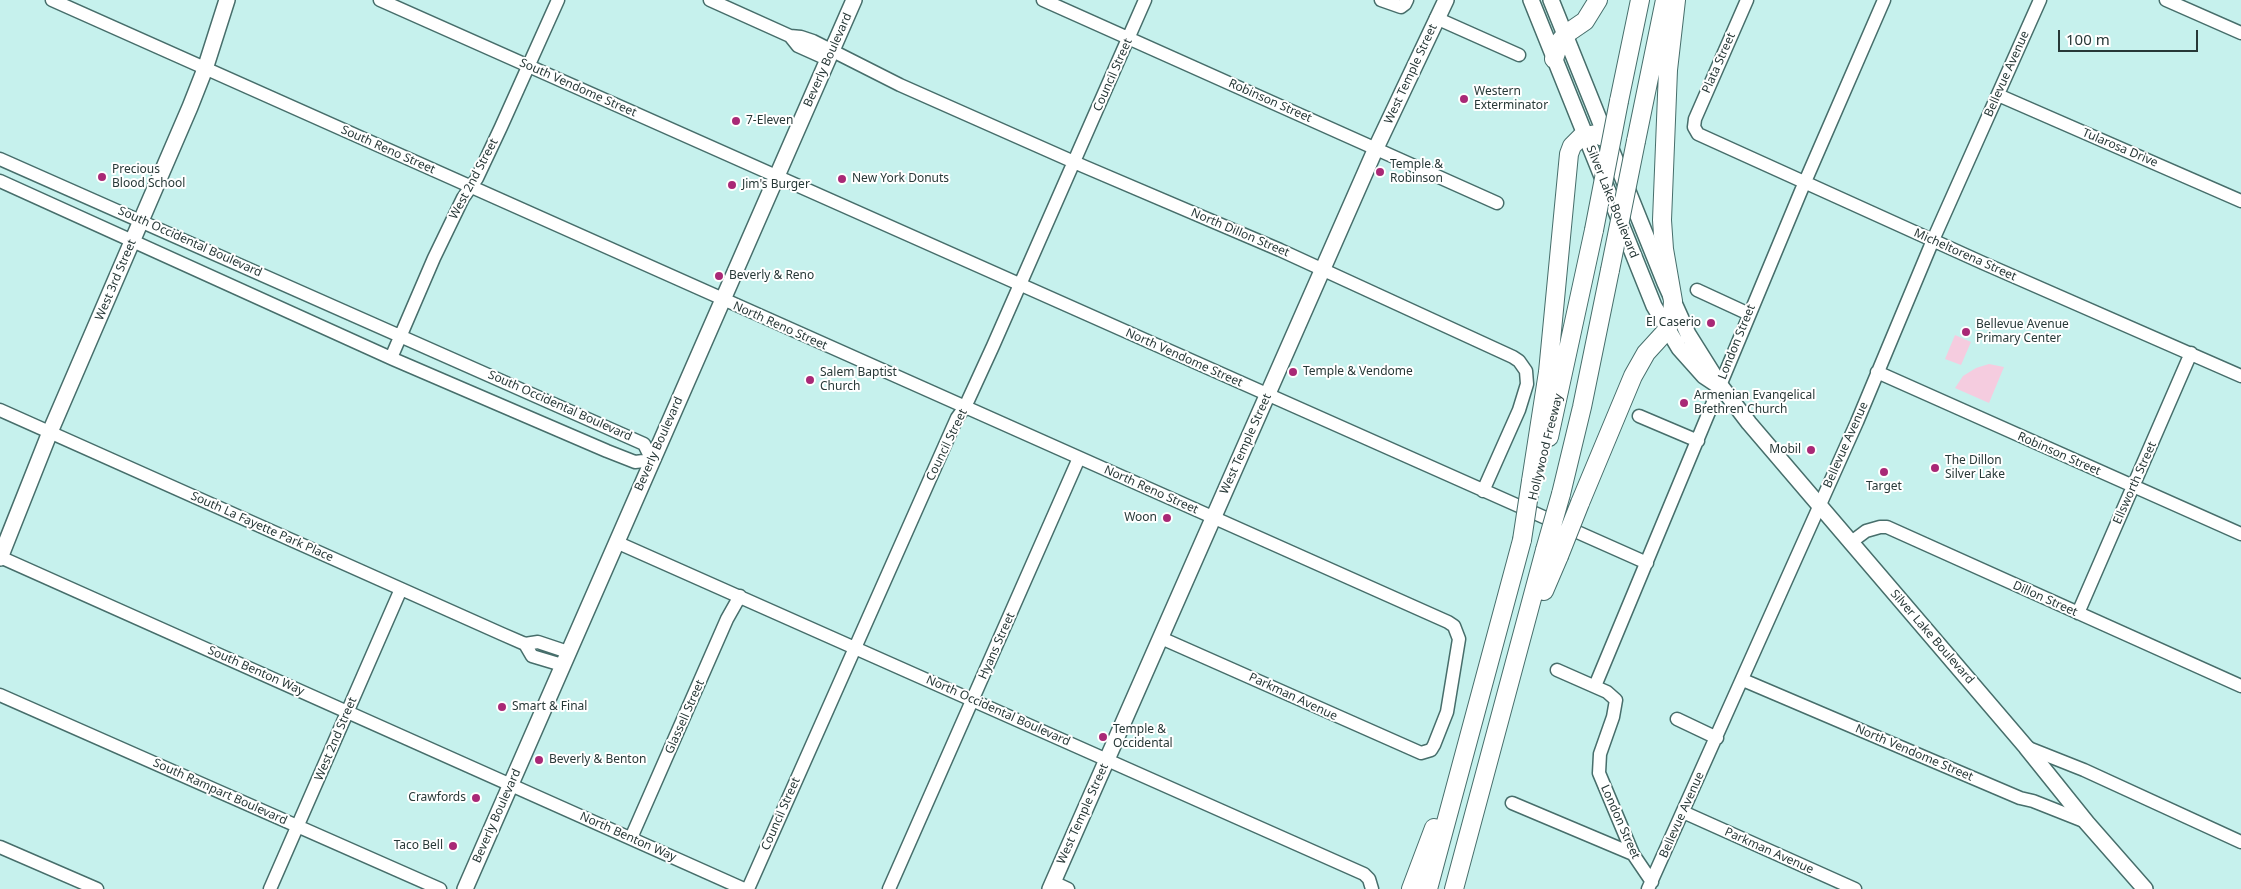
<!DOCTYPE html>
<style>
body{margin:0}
#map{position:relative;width:2241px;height:889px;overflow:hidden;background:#c6f1ed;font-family:"Noto Sans",sans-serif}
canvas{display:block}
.scale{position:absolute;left:2058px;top:30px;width:140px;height:22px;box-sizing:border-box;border:2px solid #273837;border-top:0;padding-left:6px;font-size:15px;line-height:18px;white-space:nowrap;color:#273837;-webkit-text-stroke:4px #fff;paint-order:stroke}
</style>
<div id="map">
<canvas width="2241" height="889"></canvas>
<div class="scale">100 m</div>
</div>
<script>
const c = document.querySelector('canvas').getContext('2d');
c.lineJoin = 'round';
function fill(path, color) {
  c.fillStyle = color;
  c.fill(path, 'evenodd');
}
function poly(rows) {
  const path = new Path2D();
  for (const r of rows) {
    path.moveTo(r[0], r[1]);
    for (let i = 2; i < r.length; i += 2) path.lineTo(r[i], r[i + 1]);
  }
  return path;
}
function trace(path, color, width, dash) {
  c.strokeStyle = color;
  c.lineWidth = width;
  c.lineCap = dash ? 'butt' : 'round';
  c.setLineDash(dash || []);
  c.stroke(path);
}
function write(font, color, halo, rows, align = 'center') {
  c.font = font + ' "Noto Sans",sans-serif';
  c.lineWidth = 4;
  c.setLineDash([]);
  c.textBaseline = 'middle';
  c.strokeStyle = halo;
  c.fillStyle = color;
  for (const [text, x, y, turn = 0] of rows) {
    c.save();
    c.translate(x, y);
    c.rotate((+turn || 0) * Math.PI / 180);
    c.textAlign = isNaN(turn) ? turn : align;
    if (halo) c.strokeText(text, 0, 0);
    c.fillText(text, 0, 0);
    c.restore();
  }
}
fill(poly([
 [1955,335,1971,342,1961,365,1945,359],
 [1989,364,2004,367,1989,403,1955,388,1963,376,1976,368]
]), '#f5ccdf');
const minor = poly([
 [52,0,1448,622,1454,626,1459,639,1447,712,1434,745,1431,750,1421,753,1161,638],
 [380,0,1647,563],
 [710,0,790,36,801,37,813,41,900,85,1083,166,1280,250,1513,357,1519,361,1526,371,1527,384,1519,410,1483,491],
 [1043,0,1497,203],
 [1381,0,1401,7,1405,4,1407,0],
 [1747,0,1695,119,1694,127,1698,134,1983,263,2241,376],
 [2166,0,2241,33],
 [1436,18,1519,55],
 [790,36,798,46,827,59],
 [1998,95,2241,201],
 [0,159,644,444,652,460,635,462,607,451,393,359,0,181],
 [1697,290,1749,314],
 [391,358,434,258,463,198,477,178,501,127,558,0],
 [1877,372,2241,534],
 [0,410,502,634,525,644,538,642,568,652],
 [1639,416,1698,441],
 [616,542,1364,874,1369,879,1372,889],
 [1850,543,1866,531,1880,527,1887,527,2241,686],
 [0,557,744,889],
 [2078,613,2191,353],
 [525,644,532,656,562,665],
 [1557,670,1607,692,1616,700,1613,717,1600,754,1599,773,1633,854,1652,882],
 [1743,680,2020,798,2033,801,2086,822],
 [1595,686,1801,191,1884,0],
 [0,695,440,889],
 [1677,719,1717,738],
 [2026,747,2084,770,2241,842],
 [1512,803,1633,854],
 [1683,812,1855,889],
 [631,838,727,619,740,596],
 [0,847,97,889],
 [1053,882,1068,889],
 [270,889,401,589],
 [748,889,957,418,965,407,993,346,1145,0],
 [889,889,1079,458],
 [1648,889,1857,422,1933,240,2040,0]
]);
const major = poly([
 [1531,0,1654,306,1679,348,1704,376,1716,384],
 [1551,0,1665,283,1688,334,1720,385,1749,423,2026,747,2087,823,2145,889],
 [0,558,50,432,190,107,205,69,227,0],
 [465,889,854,0],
 [1050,889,1376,148,1446,0]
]);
const highway = poly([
 [1554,59,1560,41,1566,34,1585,21,1598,0],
 [1619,101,1640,0],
 [1636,141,1665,0],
 [1549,437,1594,230],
 [1531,481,1548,372,1569,154,1572,146,1581,137,1596,134,1608,139],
 [1561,494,1582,407,1610,270],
 [1580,503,1633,376,1646,353,1667,330,1672,316,1673,301,1664,249,1662,220,1668,70,1676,0],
 [1544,591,1559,556],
 [1411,889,1434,828],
 [1428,889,1522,540],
 [1454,889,1545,550]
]);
trace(minor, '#476e6b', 15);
trace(major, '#476e6b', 18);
trace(highway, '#476e6b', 20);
trace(minor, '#fff', 12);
trace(major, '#fff', 15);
trace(highway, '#fff', 18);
const highwayBridge = poly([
 [1594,230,1619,101],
 [1610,270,1636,141],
 [1522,540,1531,481],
 [1545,550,1561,494],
 [1559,556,1580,503]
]);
trace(highwayBridge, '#476e6b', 20, []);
trace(highwayBridge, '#fff', 18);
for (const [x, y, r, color] of [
 [1464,99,5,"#a92876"],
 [736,121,5,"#a92876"],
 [1380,172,5,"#a92876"],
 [102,177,5,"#a92876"],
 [842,179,5,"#a92876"],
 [732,185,5,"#a92876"],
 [719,276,5,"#a92876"],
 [1711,323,5,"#a92876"],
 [1966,332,5,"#a92876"],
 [1293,372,5,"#a92876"],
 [810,380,5,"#a92876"],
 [1684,403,5,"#a92876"],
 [1811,450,5,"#a92876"],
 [1935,468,5,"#a92876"],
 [1884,472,5,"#a92876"],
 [1167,518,5,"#a92876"],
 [502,707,5,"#a92876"],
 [1103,737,5,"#a92876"],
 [539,760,5,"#a92876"],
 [476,798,5,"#a92876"],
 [453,846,5,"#a92876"]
]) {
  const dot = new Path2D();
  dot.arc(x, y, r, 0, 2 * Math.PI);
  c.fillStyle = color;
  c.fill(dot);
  trace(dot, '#fff', 2);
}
write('12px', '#273837', '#fff', [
 ["Beverly Boulevard",828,60,-66],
 ["Plata Street",1719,63,-66],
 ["West Temple Street",1411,74,-65],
 ["Bellevue Avenue",2007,74,-66],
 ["Council Street",1113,75,-66],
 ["South Vendome Street",578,88,24],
 ["Robinson Street",1270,101,24],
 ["Tularosa Drive",2120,148,23],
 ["South Reno Street",388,150,24],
 ["West 2nd Street",474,179,-62],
 ["Silver Lake Boulevard",1612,202,68],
 ["North Dillon Street",1240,233,23],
 ["South Occidental Boulevard",190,242,24],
 ["Micheltorena Street",1965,255,24],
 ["West 3rd Street",116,280,-67],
 ["North Reno Street",780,326,24],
 ["London Street",1737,342,-68],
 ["North Vendome Street",1184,358,24],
 ["South Occidental Boulevard",560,406,24],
 ["Beverly Boulevard",659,444,-66],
 ["West Temple Street",1246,444,-66],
 ["Council Street",947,445,-64],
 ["Bellevue Avenue",1846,445,-66],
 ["Hollywood Freeway",1546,447,-76],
 ["Robinson Street",2059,454,24],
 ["Ellsworth Street",2135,483,-66],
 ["North Reno Street",1151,490,24],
 ["South La Fayette Park Place",262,527,24],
 ["Dillon Street",2045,599,24],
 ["Silver Lake Boulevard",1932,637,49],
 ["Hyans Street",997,646,-66],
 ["South Benton Way",256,671,24],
 ["Parkman Avenue",1293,697,25],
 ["North Occidental Boulevard",998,711,24],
 ["Glassell Street",685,717,-66],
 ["West 2nd Street",336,739,-67],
 ["North Vendome Street",1914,753,23],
 ["South Rampart Boulevard",220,792,24],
 ["Council Street",781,814,-66],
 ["West Temple Street",1083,814,-66],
 ["Bellevue Avenue",1682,815,-66],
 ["Beverly Boulevard",497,816,-66],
 ["London Street",1620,822,66],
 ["North Benton Way",628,837,24],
 ["Parkman Avenue",1769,851,24]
]);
write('12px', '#273837', '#fff', [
 ["Western",1474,92],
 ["Exterminator",1474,106],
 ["7-Eleven",746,121],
 ["Temple &",1390,165],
 ["Robinson",1390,179],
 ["Precious",112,170],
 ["Blood School",112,184],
 ["New York Donuts",852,179],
 ["Jim's Burger",742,185],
 ["Beverly & Reno",729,276],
 ["El Caserio",1701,323,"right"],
 ["Bellevue Avenue",1976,325],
 ["Primary Center",1976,339],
 ["Temple & Vendome",1303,372],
 ["Salem Baptist",820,373],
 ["Church",820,387],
 ["Armenian Evangelical",1694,396],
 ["Brethren Church",1694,410],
 ["Mobil",1801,450,"right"],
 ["The Dillon",1945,461],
 ["Silver Lake",1945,475],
 ["Target",1884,487,"center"],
 ["Woon",1157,518,"right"],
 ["Smart & Final",512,707],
 ["Temple &",1113,730],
 ["Occidental",1113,744],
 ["Beverly & Benton",549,760],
 ["Crawfords",466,798,"right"],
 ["Taco Bell",443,846,"right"]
], 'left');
</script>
